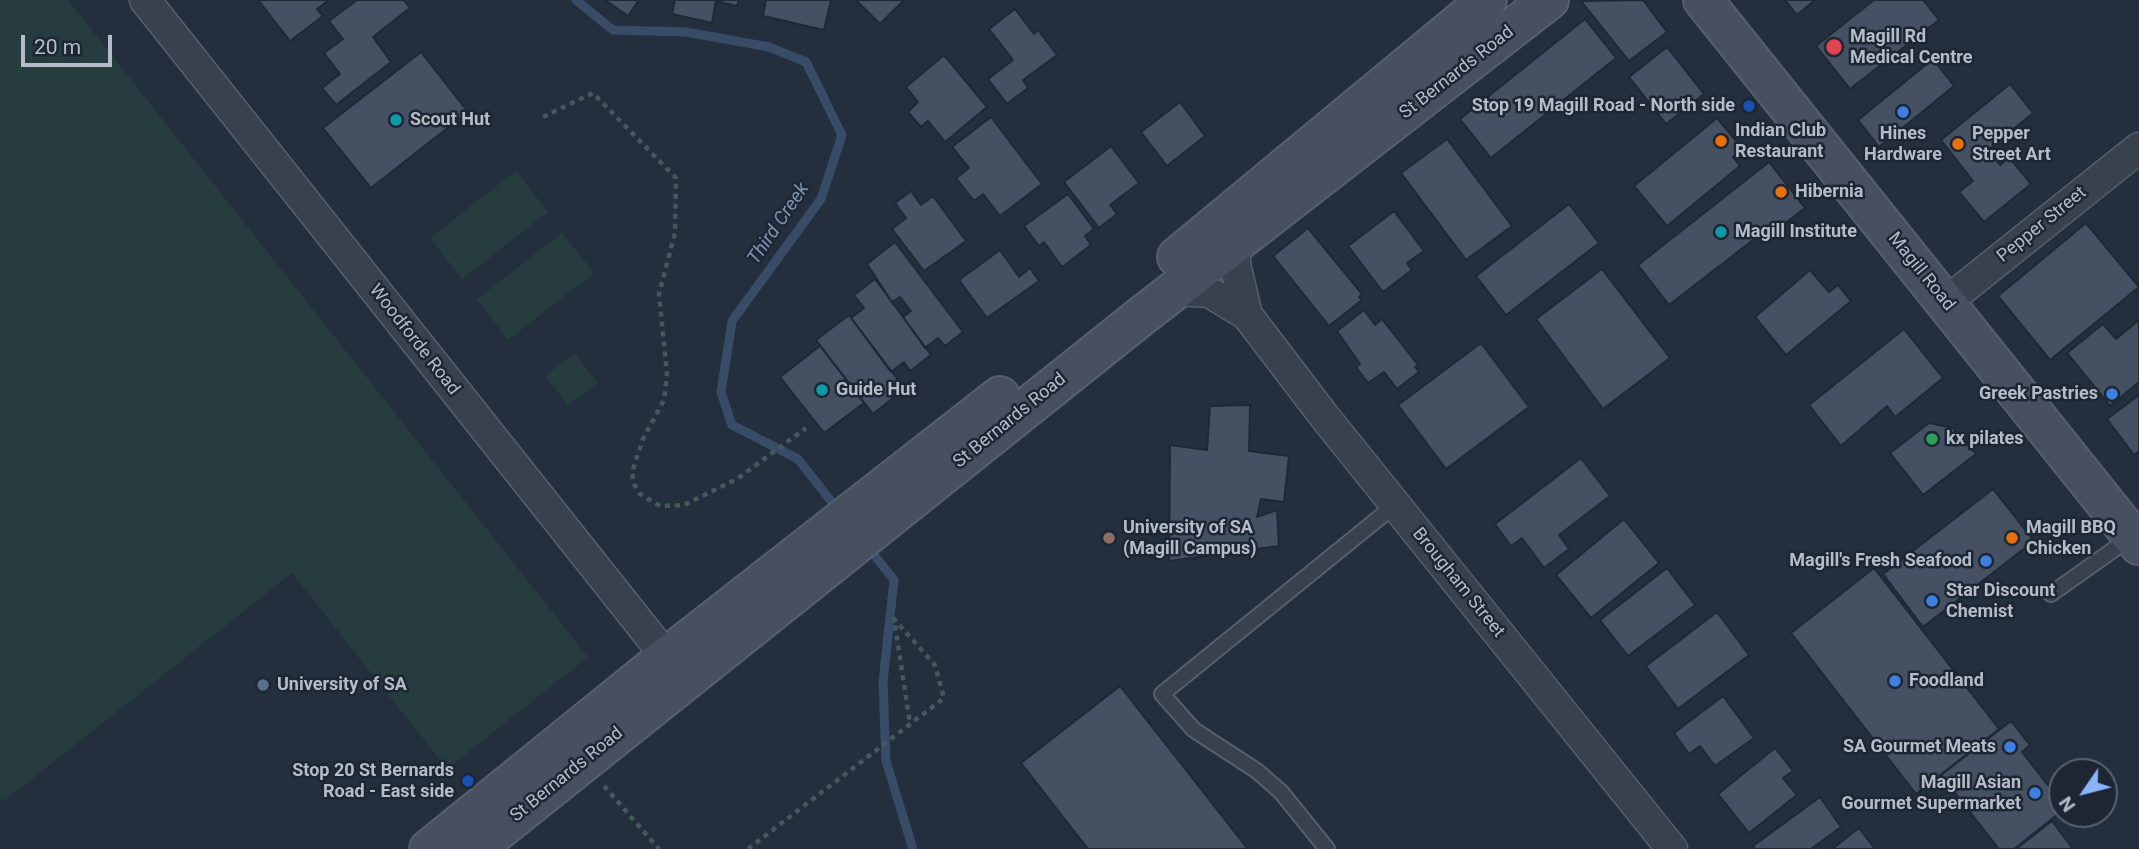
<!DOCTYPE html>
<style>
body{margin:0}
#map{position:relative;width:2139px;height:849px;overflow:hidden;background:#242f3e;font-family:Roboto,sans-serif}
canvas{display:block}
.north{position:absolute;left:2048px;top:758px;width:70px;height:70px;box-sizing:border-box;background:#1d2633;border:2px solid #59626f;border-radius:50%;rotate:235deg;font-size:19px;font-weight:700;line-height:28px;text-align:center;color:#b4bcc9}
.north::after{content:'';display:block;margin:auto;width:24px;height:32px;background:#8ab4f8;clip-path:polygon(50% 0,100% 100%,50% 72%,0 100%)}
.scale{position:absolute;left:21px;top:35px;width:91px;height:32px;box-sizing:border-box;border:4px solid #b4bcc9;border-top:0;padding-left:9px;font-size:21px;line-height:24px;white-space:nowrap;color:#b4bcc9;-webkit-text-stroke:5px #1d2633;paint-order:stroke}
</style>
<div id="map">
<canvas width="2139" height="849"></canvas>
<div class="north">N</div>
<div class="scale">20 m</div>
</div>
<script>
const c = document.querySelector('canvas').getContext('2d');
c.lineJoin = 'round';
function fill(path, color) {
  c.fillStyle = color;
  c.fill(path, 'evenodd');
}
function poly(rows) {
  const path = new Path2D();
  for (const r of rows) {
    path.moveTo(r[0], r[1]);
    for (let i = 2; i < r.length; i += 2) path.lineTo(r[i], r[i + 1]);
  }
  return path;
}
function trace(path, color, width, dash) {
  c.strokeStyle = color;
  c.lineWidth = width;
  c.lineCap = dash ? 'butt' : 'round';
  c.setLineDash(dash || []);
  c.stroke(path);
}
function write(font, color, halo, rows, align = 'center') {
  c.font = font + ' Roboto,sans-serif';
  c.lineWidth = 5;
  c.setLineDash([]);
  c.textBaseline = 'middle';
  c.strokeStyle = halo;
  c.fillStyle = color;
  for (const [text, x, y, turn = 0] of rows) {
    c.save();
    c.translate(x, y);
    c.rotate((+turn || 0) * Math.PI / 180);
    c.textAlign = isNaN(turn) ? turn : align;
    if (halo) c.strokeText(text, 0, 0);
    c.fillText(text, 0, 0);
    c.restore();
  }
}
fill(poly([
 [0,0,68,0,588,657,447,769,292,573,3,802,0,798],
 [516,171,548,212,462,279,430,238],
 [562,233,594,273,508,340,477,299],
 [574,353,598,383,568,405,545,376]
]), '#263c3f');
trace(poly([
 [576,0,613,30,686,32,769,47,806,62,842,135,821,199,732,321,721,392,732,425,798,459,838,510],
 [867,546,894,580,883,682,886,761,913,849]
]), '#394c67', 9);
const building = poly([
 [258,0,329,0,317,9,323,16,290,41,258,0],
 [357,0,404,0,410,8,373,37,391,62,336,105,322,88,340,74,324,53,343,39,329,21,357,0],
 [605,0,639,0,628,16,605,0],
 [675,0,739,0,737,6,716,1,712,23,672,14,675,0],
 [766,0,831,0,824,30,763,16,766,0],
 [856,0,904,0,880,24,856,0],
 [1643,0,1667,32,1629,61,1581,1,1643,0],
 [1785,0,1815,0,1797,15,1785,0],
 [1874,0,1923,0,1939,20,1850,89,1816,46,1874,0],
 [1015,9,1034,34,1038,30,1057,55,1023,80,1028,88,1007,104,988,79,1013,60,989,29,1015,9],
 [1585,19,1616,58,1491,158,1460,119,1585,19],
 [1667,47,1704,94,1666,124,1629,77,1667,47],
 [421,52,468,112,371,188,323,128,421,52],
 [944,55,987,107,945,142,928,121,921,127,908,112,918,102,906,87,944,55],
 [1933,59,1954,86,1879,147,1858,120,1933,59],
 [2010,84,2033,113,1988,150,2000,165,2009,157,2031,184,1984,222,1959,192,1973,181,1941,140,2010,84],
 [1180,102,1205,136,1167,166,1141,132,1180,102],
 [991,117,1042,184,1000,216,983,194,974,201,956,178,969,168,952,147,991,117],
 [1717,118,1743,149,1733,157,1740,166,1667,226,1634,186,1717,118],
 [1447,139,1512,226,1466,260,1401,173,1447,139],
 [1111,146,1139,183,1110,205,1117,214,1099,228,1064,182,1111,146],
 [1769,162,1805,208,1771,234,1766,230,1669,305,1638,265,1769,162],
 [911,191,921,205,933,196,966,241,924,271,892,229,906,218,895,203,911,191],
 [1068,194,1094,229,1085,236,1091,245,1062,267,1044,242,1039,246,1024,226,1068,194],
 [1569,204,1599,243,1506,315,1476,276,1569,204],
 [1394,211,1424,251,1407,263,1412,270,1383,292,1348,246,1394,211],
 [2086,223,2139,287,2050,360,1998,296,2086,223],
 [1308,228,1362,294,1359,297,1362,300,1329,326,1273,256,1308,228],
 [895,242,963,332,945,346,938,338,925,348,903,317,911,311,900,297,892,302,867,264,895,242],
 [1000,250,1019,277,1030,268,1039,281,987,318,959,280,1000,250],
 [1602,269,1670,358,1603,409,1536,319,1602,269],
 [1810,270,1829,292,1838,285,1851,301,1786,355,1755,317,1810,270],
 [875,279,931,355,910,371,904,362,891,372,851,318,864,308,854,295,875,279],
 [1364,310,1375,325,1382,319,1418,365,1415,367,1419,372,1397,389,1384,372,1368,383,1356,367,1360,364,1337,331,1364,310],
 [849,315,901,384,889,394,893,398,873,414,816,340,849,315],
 [2139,320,2139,382,2110,406,2067,353,2103,324,2116,339,2139,320],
 [1904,329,1943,378,1895,417,1887,406,1841,446,1809,405,1904,329],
 [1481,343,1529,407,1446,469,1398,405,1481,343],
 [820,346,864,403,824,433,780,377,820,346],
 [2139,395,2139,451,2134,455,2107,419,2139,395],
 [1250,405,1249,451,1289,456,1284,502,1261,499,1257,517,1277,510,1279,546,1169,561,1170,445,1207,450,1210,406,1250,405],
 [1929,423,1953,428,1976,454,1923,495,1890,453,1929,423],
 [1581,458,1610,496,1559,535,1569,549,1544,568,1522,538,1511,546,1495,524,1581,458],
 [1993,489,2034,541,1923,627,1883,574,1993,489],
 [1624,519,1659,563,1591,618,1556,575,1624,519],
 [1667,568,1695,605,1628,656,1600,620,1667,568],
 [1874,568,1999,729,1916,794,1791,633,1874,568],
 [1717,612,1749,655,1678,709,1646,666,1717,612],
 [1120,686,1248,849,1088,849,1021,763,1120,686],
 [1723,696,1754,738,1715,766,1700,746,1689,754,1674,733,1723,696],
 [2011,721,2030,745,2022,752,2062,803,2062,811,2014,849,1999,849,1941,775,2011,721],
 [1775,748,1793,771,1783,778,1797,795,1749,833,1718,794,1775,748],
 [1820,797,1841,827,1811,849,1755,849,1753,846,1820,797],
 [2052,821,2073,849,2016,849,2052,821],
 [1859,828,1875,849,1832,849,1859,828]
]);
fill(building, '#455162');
trace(building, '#1f2835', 2);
const service = poly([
 [2051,594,2130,538],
 [1327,849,1281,792,1257,771,1194,730,1162,694,1395,505]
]);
const minor = poly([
 [145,0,680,674],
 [1235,244,1235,264,1247,315,1324,416,1672,849],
 [1176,290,1209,292,1247,315],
 [1945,303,2139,148]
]);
const secondary = poly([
 [1703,0,2139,545],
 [1177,257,1487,0],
 [429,849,665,658,1000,396],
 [475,849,1139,318,1549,0]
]);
trace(service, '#565f6c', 18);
trace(minor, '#565f6c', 33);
trace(secondary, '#565f6c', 42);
trace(poly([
 [543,117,593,93,676,178,675,233,659,294,667,374,664,400,643,439,632,472,634,484,640,494,660,506,684,505,737,479,806,428],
 [604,786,659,849],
 [748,849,944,698,935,665,894,619,910,723]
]), '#44595c', 4.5, [5, 5]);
trace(service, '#38414e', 14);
trace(minor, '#38414e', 30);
trace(secondary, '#465061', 38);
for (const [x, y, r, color] of [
 [1834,47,9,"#e0444e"],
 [1749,106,7,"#1a4fb4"],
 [1903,112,7,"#3f7fe0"],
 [396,120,7,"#0f9aa8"],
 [1721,141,7,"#e8710a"],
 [1958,144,7,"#e8710a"],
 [1781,192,7,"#e8710a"],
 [1721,232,7,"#0f9aa8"],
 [822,390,7,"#0f9aa8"],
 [2112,394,7,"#3f7fe0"],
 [1932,439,7,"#2e9e5b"],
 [1109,538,7,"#8d6e63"],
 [2012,538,7,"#e8710a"],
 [1986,561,7,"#3f7fe0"],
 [1932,601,7,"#3f7fe0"],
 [1895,681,7,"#3f7fe0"],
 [263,685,7,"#5c6f8a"],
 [2010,747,7,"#3f7fe0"],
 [468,781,7,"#1a4fb4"],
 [2035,793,7,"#3f7fe0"]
]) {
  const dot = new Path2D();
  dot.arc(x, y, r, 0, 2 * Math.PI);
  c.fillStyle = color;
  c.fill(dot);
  trace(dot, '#1d2633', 2.5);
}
write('bold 18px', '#b4bcc9', '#1d2633', [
 ["Magill Rd",1850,37],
 ["Medical Centre",1850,58],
 ["Stop 19 Magill Road - North side",1735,106,"right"],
 ["Scout Hut",410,120],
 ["Indian Club",1735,131],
 ["Restaurant",1735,152],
 ["Hines",1903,134,"center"],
 ["Hardware",1903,155,"center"],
 ["Pepper",1972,134],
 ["Street Art",1972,155],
 ["Hibernia",1795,192],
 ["Magill Institute",1735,232],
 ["Guide Hut",836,390],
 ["Greek Pastries",2098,394,"right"],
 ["kx pilates",1946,439],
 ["University of SA",1123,528],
 ["(Magill Campus)",1123,549],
 ["Magill BBQ",2026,528],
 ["Chicken",2026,549],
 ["Magill's Fresh Seafood",1972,561,"right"],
 ["Star Discount",1946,591],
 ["Chemist",1946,612],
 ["Foodland",1909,681],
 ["University of SA",277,685],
 ["SA Gourmet Meats",1996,747,"right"],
 ["Stop 20 St Bernards",454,771,"right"],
 ["Road - East side",454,792,"right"],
 ["Magill Asian",2021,783,"right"],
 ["Gourmet Supermarket",2021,804,"right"]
], 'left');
write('18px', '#b4bcc9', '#1d2633', [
 ["St Bernards Road",1457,73,-38],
 ["Pepper Street",2042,225,-39],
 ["Magill Road",1921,272,51],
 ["Woodforde Road",414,340,52],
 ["St Bernards Road",1010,421,-39],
 ["Brougham Street",1458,583,51],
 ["St Bernards Road",567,775,-39]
]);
write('italic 19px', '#7c92b1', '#1d2633', [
 ["Third Creek",779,224,-56]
]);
</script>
